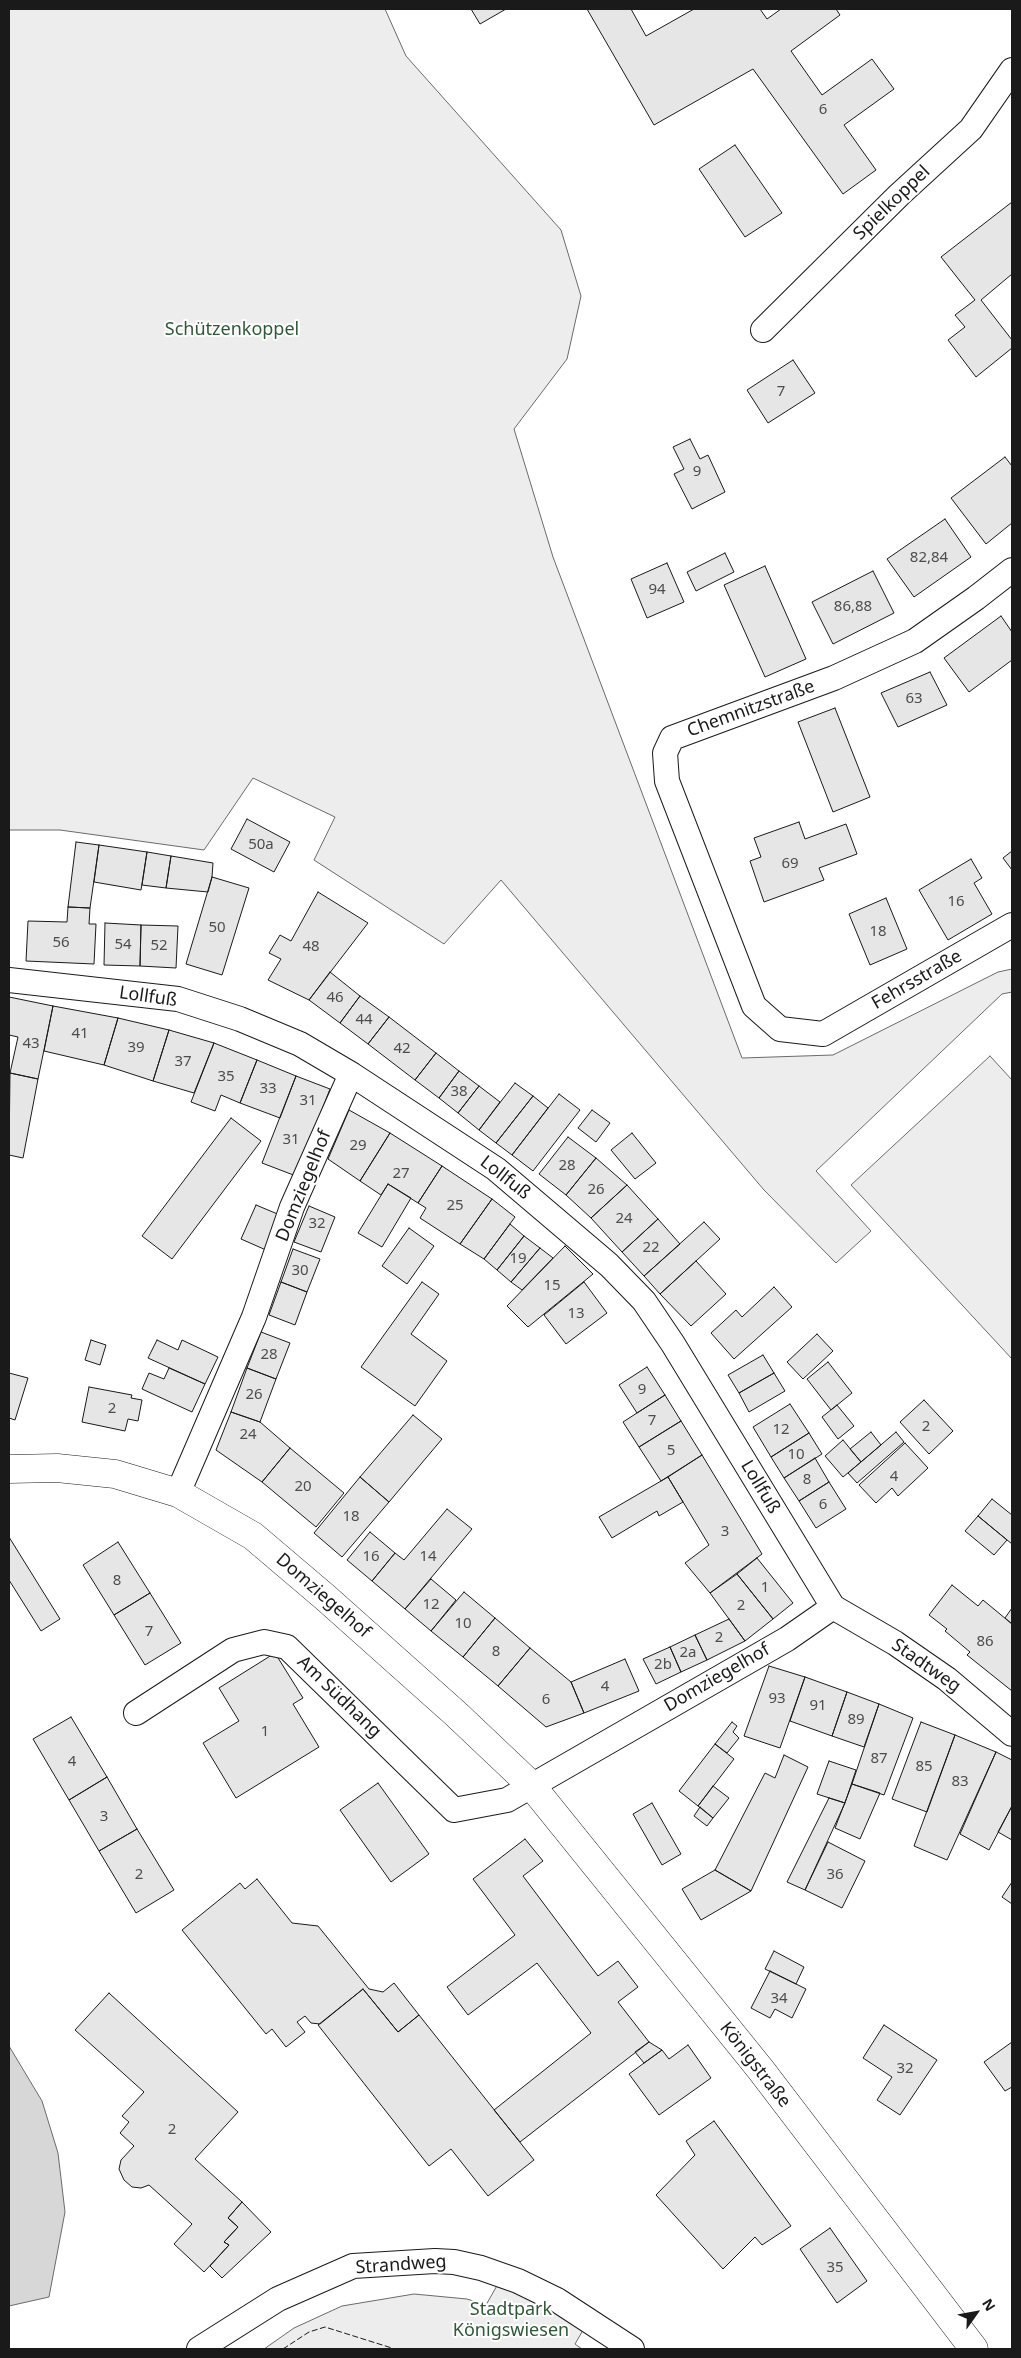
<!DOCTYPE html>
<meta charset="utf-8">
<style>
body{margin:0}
#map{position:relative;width:1021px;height:2358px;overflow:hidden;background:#fff;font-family:"Noto Sans",sans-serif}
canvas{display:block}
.frame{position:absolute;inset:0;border:10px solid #1a1a1a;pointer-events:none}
.north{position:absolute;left:951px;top:2288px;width:50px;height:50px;-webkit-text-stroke:4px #fff;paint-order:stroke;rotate:58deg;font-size:14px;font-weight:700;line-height:20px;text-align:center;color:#1a1a1a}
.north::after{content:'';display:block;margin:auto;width:18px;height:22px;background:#1a1a1a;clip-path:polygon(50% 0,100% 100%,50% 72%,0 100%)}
</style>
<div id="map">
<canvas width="1021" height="2358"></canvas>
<div class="frame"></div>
<div class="north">N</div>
</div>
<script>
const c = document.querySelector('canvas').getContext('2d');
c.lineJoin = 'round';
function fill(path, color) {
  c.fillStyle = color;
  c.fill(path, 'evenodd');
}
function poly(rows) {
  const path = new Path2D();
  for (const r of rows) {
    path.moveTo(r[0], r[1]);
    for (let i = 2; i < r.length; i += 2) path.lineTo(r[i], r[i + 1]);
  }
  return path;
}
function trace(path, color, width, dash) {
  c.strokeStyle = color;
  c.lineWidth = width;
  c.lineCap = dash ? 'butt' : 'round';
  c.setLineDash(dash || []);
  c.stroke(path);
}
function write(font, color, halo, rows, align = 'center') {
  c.font = font + ' "Noto Sans",sans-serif';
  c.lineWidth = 4;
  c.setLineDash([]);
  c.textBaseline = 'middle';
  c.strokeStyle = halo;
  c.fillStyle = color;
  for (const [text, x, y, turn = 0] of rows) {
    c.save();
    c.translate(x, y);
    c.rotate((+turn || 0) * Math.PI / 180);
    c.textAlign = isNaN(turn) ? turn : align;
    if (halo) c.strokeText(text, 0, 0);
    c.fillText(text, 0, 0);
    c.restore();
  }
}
const green = poly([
 [9,9,385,9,406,56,561,230,581,296,567,359,514,429,553,557,742,1058,833,1055,998,972,1012,969,1012,992,1002,994,816,1171,871,1231,836,1263,764,1190,501,880,444,944,314,860,335,817,253,778,204,850,60,830,9,830,9,9],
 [990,1056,1012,1080,1012,1359,851,1185,990,1056],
 [499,2282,586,2325,575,2344,582,2349,264,2349,294,2328,342,2306,414,2294,467,2299,486,2305,499,2282]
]);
fill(green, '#ededed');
trace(green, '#6a6a6a', 1);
const water = poly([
 [9,2046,42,2101,58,2153,65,2212,49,2297,9,2306,9,2046]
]);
fill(water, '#d7d7d7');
trace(water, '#6a6a6a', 1);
const building = poly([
 [471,9,506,9,480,24,471,9],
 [587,9,631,9,646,36,694,9,760,9,767,19,781,9,836,9,840,15,791,51,822,95,872,59,894,89,844,125,876,170,843,194,753,69,654,125,587,9],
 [735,145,782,213,745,237,699,169,735,145],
 [1012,202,1012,274,981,300,1012,340,1012,348,976,377,948,340,965,327,955,315,975,300,941,257,1012,202],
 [793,360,815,393,768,423,747,390,793,360],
 [690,439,700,459,708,455,725,492,692,509,674,474,684,469,673,447,690,439],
 [1005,457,1012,466,1012,523,986,544,951,498,1005,457],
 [945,519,971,557,914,597,887,559,945,519],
 [725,553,734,572,696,591,687,572,725,553],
 [667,563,684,602,647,618,631,579,667,563],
 [765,566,806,659,765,677,724,585,765,566],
 [873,571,894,613,833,644,812,602,873,571],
 [1001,616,1012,632,1012,660,969,692,944,658,1001,616],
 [930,672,947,705,898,727,881,693,930,672],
 [835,708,870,797,833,812,798,722,835,708],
 [247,819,290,842,274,872,231,849,247,819],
 [799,822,805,839,846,824,857,854,819,868,824,880,764,902,750,861,761,857,754,838,799,822],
 [76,842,99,845,90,908,68,907,76,842],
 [99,845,147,852,141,890,94,882,99,845],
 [1012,851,1012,870,1003,858,1012,851],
 [147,852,171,856,166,888,142,885,147,852],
 [171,856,213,863,212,877,208,892,166,888,171,856],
 [971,859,982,878,974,883,992,914,948,940,919,890,971,859],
 [212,877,249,888,222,975,186,964,212,877],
 [318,892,368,923,309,1000,268,980,281,959,269,953,280,935,291,941,318,892],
 [886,898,907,949,870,965,849,914,886,898],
 [68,907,90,908,89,924,96,924,94,964,26,961,28,921,67,922,68,907],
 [105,923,141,925,140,966,104,965,105,923],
 [141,925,178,926,176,968,140,966,141,925],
 [330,972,360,996,340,1023,309,1000,330,972],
 [360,996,389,1017,368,1044,340,1023,360,996],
 [9,997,53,1006,38,1079,10,1073,18,1037,9,1035,9,997],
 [53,1006,118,1018,104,1065,44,1051,53,1006],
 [389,1017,436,1053,415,1080,368,1044,389,1017],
 [118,1018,169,1030,153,1081,104,1065,118,1018],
 [169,1030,214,1043,194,1093,153,1081,169,1030],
 [214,1043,257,1060,240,1103,221,1095,215,1111,191,1102,214,1043],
 [436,1053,459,1071,439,1098,415,1080,436,1053],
 [257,1060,296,1076,280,1118,240,1103,257,1060],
 [459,1071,479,1086,458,1113,439,1098,459,1071],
 [10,1073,38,1079,23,1158,9,1155,10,1073],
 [296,1076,330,1089,296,1176,262,1163,296,1076],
 [515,1083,533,1096,496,1143,479,1130,515,1083],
 [479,1086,500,1102,479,1130,458,1113,479,1086],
 [559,1094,580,1110,533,1171,512,1155,559,1094],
 [533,1096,548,1108,512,1155,496,1143,533,1096],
 [349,1110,390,1133,360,1181,328,1159,349,1110],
 [592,1110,610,1123,596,1142,578,1128,592,1110],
 [231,1118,261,1141,172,1259,142,1236,231,1118],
 [390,1133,442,1166,418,1203,388,1184,381,1195,360,1181,390,1133],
 [632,1133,656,1163,635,1179,611,1150,632,1133],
 [568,1137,596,1158,566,1195,539,1174,568,1137],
 [596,1158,627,1185,591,1218,566,1195,596,1158],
 [442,1166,492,1199,460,1244,420,1218,426,1208,418,1203,442,1166],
 [388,1184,411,1198,382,1247,358,1233,388,1184],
 [627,1185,658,1219,622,1252,591,1218,627,1185],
 [492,1199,515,1217,484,1259,460,1244,492,1199],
 [256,1205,280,1215,266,1250,241,1239,256,1205],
 [309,1206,335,1217,321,1252,294,1242,309,1206],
 [658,1219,680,1244,644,1276,622,1252,658,1219],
 [704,1222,720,1239,660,1294,644,1276,704,1222],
 [510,1224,524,1236,497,1270,484,1259,510,1224],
 [409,1228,434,1246,407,1284,382,1266,409,1228],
 [524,1236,540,1248,511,1282,497,1270,524,1236],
 [565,1246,593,1274,528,1327,507,1306,565,1246],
 [540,1248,553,1258,522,1290,511,1282,540,1248],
 [293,1249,320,1259,307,1292,281,1282,293,1249],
 [696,1261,726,1294,691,1326,660,1294,696,1261],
 [281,1282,307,1292,295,1325,269,1315,281,1282],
 [422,1282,439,1294,411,1334,447,1361,415,1406,361,1367,422,1282],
 [584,1282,607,1313,566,1344,544,1315,584,1282],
 [774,1287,792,1307,734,1359,711,1333,736,1310,742,1317,774,1287],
 [261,1332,290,1343,276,1379,247,1368,261,1332],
 [817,1334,833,1351,803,1379,787,1362,817,1334],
 [91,1340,106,1345,100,1365,85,1360,91,1340],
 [157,1340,178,1350,182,1340,218,1357,205,1384,148,1358,157,1340],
 [763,1355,774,1373,739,1393,728,1375,763,1355],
 [828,1362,852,1393,831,1410,807,1379,828,1362],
 [647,1367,665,1395,637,1413,619,1385,647,1367],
 [169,1368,205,1384,192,1412,142,1389,149,1373,164,1379,169,1368],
 [247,1368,276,1379,260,1422,231,1412,247,1368],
 [9,1373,28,1378,15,1420,9,1418,9,1373],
 [774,1373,785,1391,749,1412,739,1393,774,1373],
 [89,1387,132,1395,131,1398,142,1400,138,1421,128,1419,125,1431,82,1422,89,1387],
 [665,1395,681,1421,639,1447,623,1422,665,1395],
 [924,1400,953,1431,929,1454,900,1422,924,1400],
 [790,1404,809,1433,771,1457,753,1427,790,1404],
 [837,1405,854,1426,838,1439,822,1417,837,1405],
 [231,1412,260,1422,290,1448,262,1482,216,1450,231,1412],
 [413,1415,442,1439,389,1502,360,1477,413,1415],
 [681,1421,702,1455,661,1481,639,1447,681,1421],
 [871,1432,881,1445,861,1462,850,1449,871,1432],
 [896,1432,904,1442,857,1483,848,1473,896,1432],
 [809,1433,822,1454,784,1478,771,1457,809,1433],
 [843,1440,861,1462,843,1477,825,1456,843,1440],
 [905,1443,928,1468,898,1496,892,1488,876,1503,859,1485,905,1443],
 [290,1448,344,1493,316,1527,262,1482,290,1448],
 [702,1455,762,1554,710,1593,685,1563,709,1545,668,1477,702,1455],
 [815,1458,829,1482,799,1501,784,1478,815,1458],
 [360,1477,389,1502,342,1557,314,1533,360,1477],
 [668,1477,683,1502,659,1516,657,1511,612,1538,599,1517,668,1477],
 [829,1482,846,1509,816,1528,799,1501,829,1482],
 [992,1499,1012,1515,1012,1544,978,1516,992,1499],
 [447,1509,472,1529,405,1609,372,1581,395,1553,404,1560,447,1509],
 [978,1516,1007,1540,994,1555,965,1531,978,1516],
 [370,1532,395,1553,372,1581,347,1560,370,1532],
 [9,1537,60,1619,41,1631,9,1580,9,1537],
 [118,1542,150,1593,114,1615,83,1565,118,1542],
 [757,1558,793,1603,773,1619,737,1574,757,1558],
 [737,1574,773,1619,745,1641,710,1593,737,1574],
 [431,1579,456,1600,431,1631,405,1609,431,1579],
 [952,1585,978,1606,983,1600,1012,1624,1012,1691,967,1655,970,1652,945,1631,947,1629,929,1615,952,1585],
 [464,1592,495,1618,463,1657,431,1631,464,1592],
 [150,1593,181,1643,145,1665,114,1615,150,1593],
 [1012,1608,1012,1624,1005,1618,1012,1608],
 [495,1618,530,1648,498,1686,463,1657,495,1618],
 [729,1619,745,1641,707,1660,695,1635,729,1619],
 [695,1635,707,1660,681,1672,670,1647,695,1635],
 [670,1647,681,1672,656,1684,643,1659,670,1647],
 [530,1648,571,1682,584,1713,546,1727,498,1686,530,1648],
 [275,1653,303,1698,293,1704,319,1747,236,1798,203,1743,239,1721,219,1688,275,1653],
 [625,1659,639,1691,584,1713,571,1682,625,1659],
 [769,1666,805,1677,780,1748,744,1736,769,1666],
 [805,1677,847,1692,832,1736,790,1721,805,1677],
 [847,1692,879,1704,864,1747,832,1736,847,1692],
 [879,1704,913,1718,884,1795,852,1784,879,1704],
 [71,1717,107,1777,69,1800,33,1739,71,1717],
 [732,1722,737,1726,733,1732,739,1738,727,1753,715,1744,732,1722],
 [921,1722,955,1735,927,1812,892,1799,921,1722],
 [955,1735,996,1752,947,1860,914,1846,955,1735],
 [715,1744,734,1759,698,1806,679,1791,715,1744],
 [996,1752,1012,1760,1012,1806,989,1850,960,1834,996,1752],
 [784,1755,808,1767,751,1891,715,1870,765,1773,775,1778,784,1755],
 [829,1761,856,1770,845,1803,817,1794,829,1761],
 [107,1777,137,1829,99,1851,69,1800,107,1777],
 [378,1783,429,1854,391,1882,340,1810,378,1783],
 [852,1784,880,1793,860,1839,835,1828,852,1784],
 [713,1786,729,1798,713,1818,698,1806,713,1786],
 [829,1798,845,1803,805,1890,787,1882,829,1798],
 [652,1803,681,1854,662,1865,633,1814,652,1803],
 [1012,1806,1012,1840,998,1832,1012,1806],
 [700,1807,713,1818,707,1826,694,1816,700,1807],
 [137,1829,174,1890,136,1913,99,1851,137,1829],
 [525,1839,543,1861,523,1876,598,1976,618,1961,638,1987,618,2002,649,2042,520,2142,494,2110,591,2033,537,1963,468,2015,447,1987,515,1935,473,1879,525,1839],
 [828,1842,865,1861,842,1908,805,1890,828,1842],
 [715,1870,751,1891,701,1920,682,1889,715,1870],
 [257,1879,292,1923,318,1926,369,1989,383,1992,394,1983,419,2015,398,2032,363,1989,320,2024,311,2023,305,2016,297,2022,305,2032,286,2047,272,2029,266,2034,182,1930,240,1883,245,1889,257,1879],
 [1012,1882,1012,1904,1002,1897,1012,1882],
 [774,1951,804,1967,796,1984,765,1969,774,1951],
 [770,1971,806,1989,792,2018,775,2009,770,2018,751,2008,770,1971],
 [363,1989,398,2032,419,2015,534,2160,488,2196,451,2149,429,2166,318,2025,363,1989],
 [109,1993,238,2112,195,2159,242,2202,228,2218,238,2227,224,2242,229,2245,204,2272,174,2244,192,2224,149,2185,141,2188,132,2187,124,2180,119,2169,121,2160,134,2146,120,2133,129,2122,122,2116,144,2092,75,2030,109,1993],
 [884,2025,937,2060,900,2115,877,2100,892,2077,863,2058,884,2025],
 [649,2042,662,2050,644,2063,635,2052,649,2042],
 [1012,2042,1012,2087,1005,2091,984,2062,1012,2042],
 [688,2045,711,2078,659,2115,629,2074,662,2050,669,2059,688,2045],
 [714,2121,791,2226,762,2245,755,2237,723,2269,656,2195,695,2155,686,2141,714,2121],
 [242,2202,271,2232,222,2278,210,2266,229,2245,224,2242,238,2227,228,2218,242,2202],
 [830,2228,867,2281,837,2303,800,2249,830,2228]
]);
fill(building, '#e6e6e6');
trace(building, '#1a1a1a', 1);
const minor = poly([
 [763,330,899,195,971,129,1012,70],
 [1012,570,976,598,915,641,834,678,672,738,665,753,667,781,754,1006,780,1029,823,1034,1012,925],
 [9,980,178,999,240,1019,300,1044,351,1074,496,1169,609,1265,644,1301,673,1344,833,1607,895,1643,947,1679,1012,1734],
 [178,1493,254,1317,292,1207,351,1074],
 [136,1713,233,1650,264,1642,287,1647,454,1810,507,1800,787,1639,833,1607],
 [199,2349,278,2299,353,2266,435,2261,454,2262,481,2268,518,2281,557,2300,632,2349]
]);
const tertiary = poly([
 [9,1469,57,1468,115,1474,178,1493,253,1536,326,1598,456,1714,531,1785,761,2070,974,2349]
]);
trace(minor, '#1a1a1a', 26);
trace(tertiary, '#1a1a1a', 29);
trace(minor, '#fff', 24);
trace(tertiary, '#fff', 28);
trace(poly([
 [283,2349,309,2332,325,2327,395,2349]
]), '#1a1a1a', 1, [6, 2.5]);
write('15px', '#4d4d4d', null, [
 ["6",823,110],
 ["7",781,392],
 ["9",697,472],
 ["82,84",929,558],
 ["94",657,590],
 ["86,88",853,607],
 ["63",914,699],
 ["50a",261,845],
 ["69",790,864],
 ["16",956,902],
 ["50",217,928],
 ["18",878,932],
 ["56",61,943],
 ["54",123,945],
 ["52",159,946],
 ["48",311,947],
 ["46",335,998],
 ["44",364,1020],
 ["41",80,1034],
 ["43",31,1044],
 ["39",136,1048],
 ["42",402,1049],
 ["37",183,1062],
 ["35",226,1077],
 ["33",268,1089],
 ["38",459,1092],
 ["31",308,1101],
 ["31",291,1140],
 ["29",358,1146],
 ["28",567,1166],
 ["27",401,1174],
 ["26",596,1190],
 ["25",455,1206],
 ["24",624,1219],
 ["32",317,1224],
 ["22",651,1248],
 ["19",518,1259],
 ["30",300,1271],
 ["15",552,1286],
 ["13",576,1314],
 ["28",269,1355],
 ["9",642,1390],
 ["26",254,1395],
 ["2",112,1409],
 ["7",652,1421],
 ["2",926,1427],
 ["12",781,1430],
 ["24",248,1435],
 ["5",671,1451],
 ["10",796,1455],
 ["4",894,1477],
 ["8",807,1480],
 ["20",303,1487],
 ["6",823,1505],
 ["18",351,1517],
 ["3",725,1532],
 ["16",371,1557],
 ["14",428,1557],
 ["8",117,1581],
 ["1",765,1588],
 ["12",431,1605],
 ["2",741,1606],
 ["10",463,1624],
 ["7",149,1632],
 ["2",719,1638],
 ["86",985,1642],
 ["8",496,1652],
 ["2a",688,1653],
 ["2b",663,1665],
 ["4",605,1687],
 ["93",777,1699],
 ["6",546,1700],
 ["91",818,1706],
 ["89",856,1720],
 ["1",265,1732],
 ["87",879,1759],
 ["4",72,1762],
 ["85",924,1767],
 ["83",960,1782],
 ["3",104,1817],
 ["2",139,1875],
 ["36",835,1875],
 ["34",779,1999],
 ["32",905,2069],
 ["2",172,2130],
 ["35",835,2268]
]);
write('18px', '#1a1a1a', '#fff', [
 ["Spielkoppel",892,203,-44],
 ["Chemnitzstraße",751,709,-20],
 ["Fehrsstraße",917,980,-30],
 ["Lollfuß",148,997,8],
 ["Lollfuß",505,1178,38],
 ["Domziegelhof",304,1186,-68],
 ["Lollfuß",760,1487,59],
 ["Domziegelhof",323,1596,41],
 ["Stadtweg",926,1666,35],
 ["Domziegelhof",717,1678,-30],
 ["Am Südhang",339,1697,44],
 ["Königstraße",755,2065,52],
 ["Strandweg",401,2265,-4]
]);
write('18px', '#2b5a34', '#fff', [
 ["Schützenkoppel",232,330],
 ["Stadtpark",511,2310],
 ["Königswiesen",511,2331]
]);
</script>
